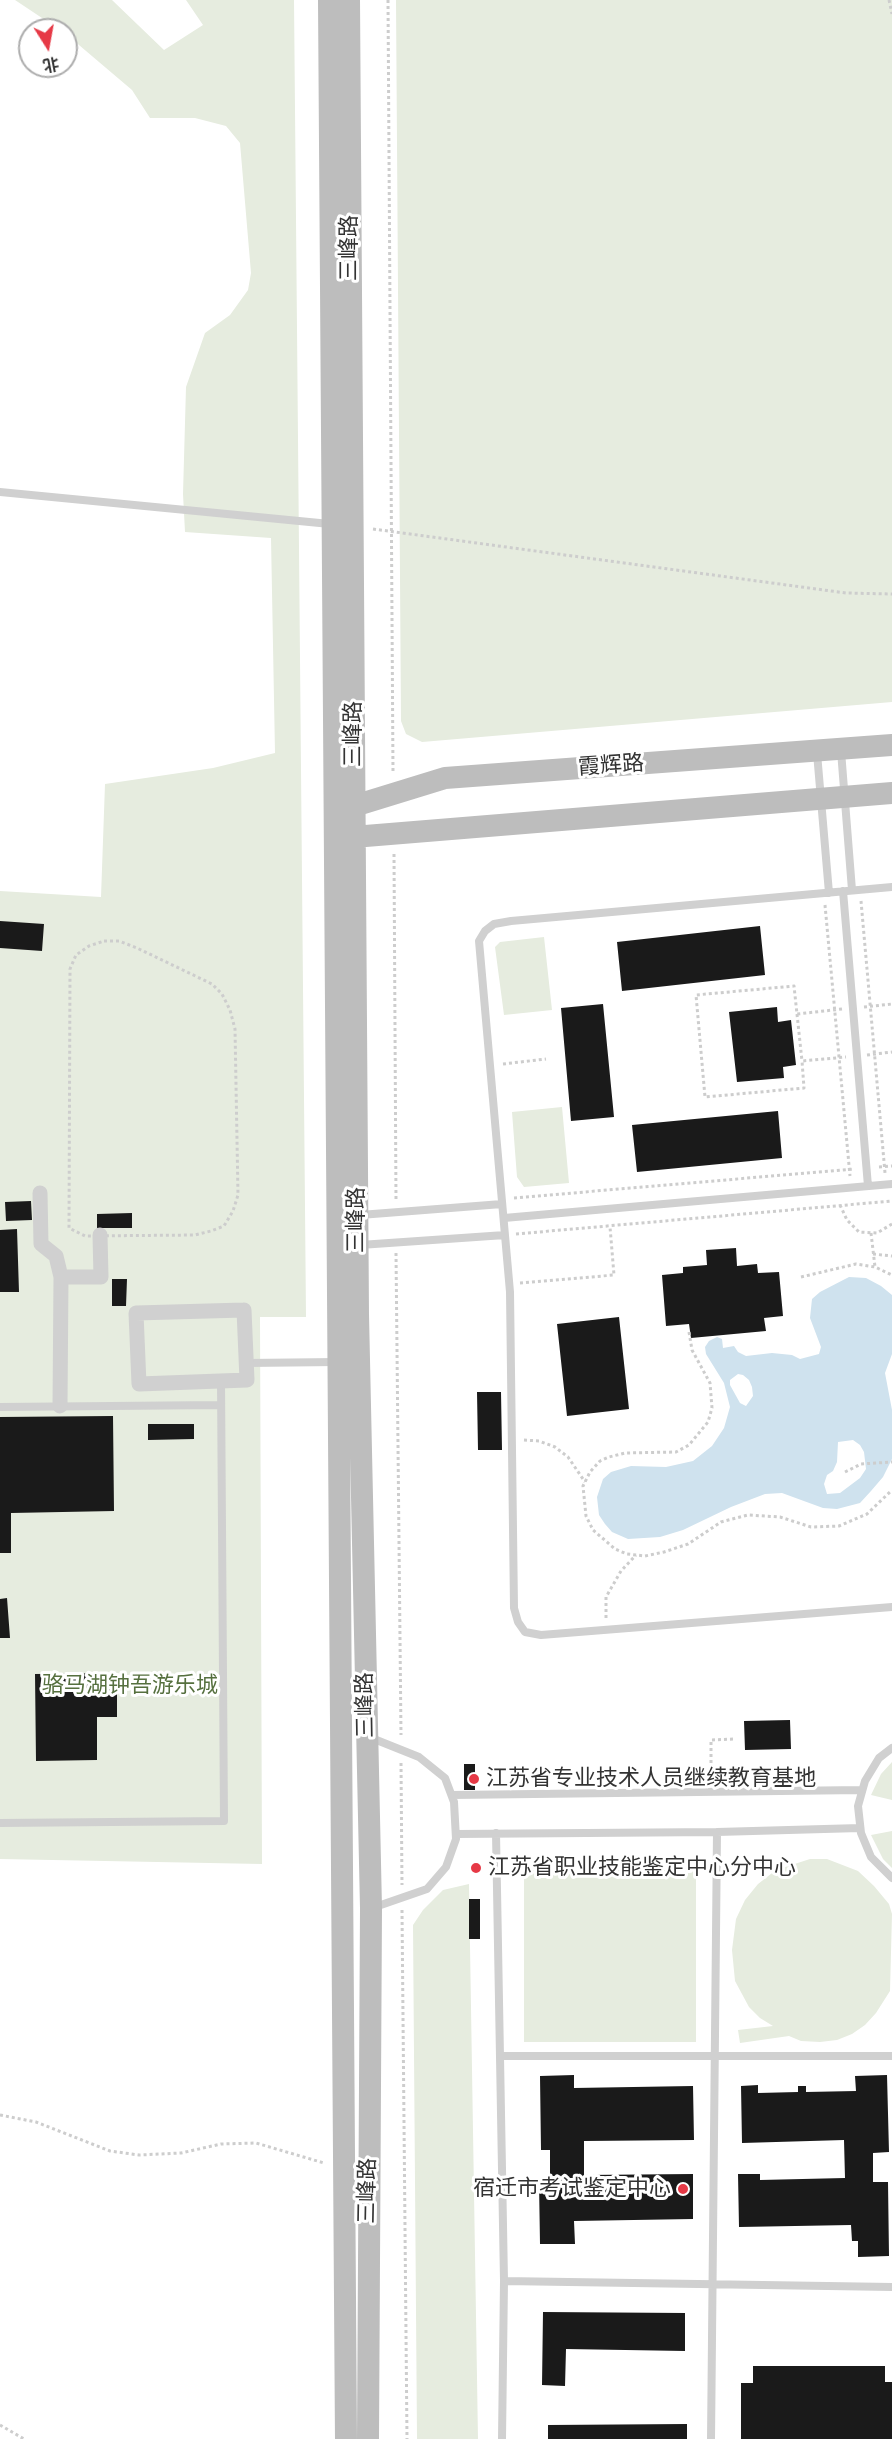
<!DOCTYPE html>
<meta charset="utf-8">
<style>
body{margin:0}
#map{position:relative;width:892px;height:2439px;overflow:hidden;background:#fff;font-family:"Space Grotesk","Noto Sans SC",sans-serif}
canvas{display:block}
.north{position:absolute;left:18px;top:18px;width:60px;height:60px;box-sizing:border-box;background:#fff;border:2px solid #adadad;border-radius:50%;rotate:169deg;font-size:16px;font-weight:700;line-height:24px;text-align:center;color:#333}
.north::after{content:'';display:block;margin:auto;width:21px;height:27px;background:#e63946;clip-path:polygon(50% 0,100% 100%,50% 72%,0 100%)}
</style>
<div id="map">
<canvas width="892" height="2439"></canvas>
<div class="north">北</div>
</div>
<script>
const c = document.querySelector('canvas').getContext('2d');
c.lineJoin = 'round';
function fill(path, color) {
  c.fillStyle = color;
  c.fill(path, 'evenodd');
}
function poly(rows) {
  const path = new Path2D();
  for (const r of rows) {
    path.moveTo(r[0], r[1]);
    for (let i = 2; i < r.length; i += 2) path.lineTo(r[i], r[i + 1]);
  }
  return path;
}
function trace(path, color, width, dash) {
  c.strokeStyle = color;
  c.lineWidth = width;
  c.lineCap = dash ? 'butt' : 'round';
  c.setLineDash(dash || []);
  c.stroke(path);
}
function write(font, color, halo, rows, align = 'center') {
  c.font = font + ' "Space Grotesk","Noto Sans SC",sans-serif';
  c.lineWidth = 6;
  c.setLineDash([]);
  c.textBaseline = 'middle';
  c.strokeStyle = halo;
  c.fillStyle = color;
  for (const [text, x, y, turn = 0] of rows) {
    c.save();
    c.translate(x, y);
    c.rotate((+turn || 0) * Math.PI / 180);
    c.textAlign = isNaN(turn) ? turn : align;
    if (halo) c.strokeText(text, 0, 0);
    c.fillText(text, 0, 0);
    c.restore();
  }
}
fill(poly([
 [15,0,112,0,164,50,203,25,186,0,294,0,306,1317,260,1317,262,1864,0,1859,0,891,101,897,105,784,213,768,275,753,271,538,185,532,183,494,186,387,205,333,230,315,248,290,251,273,240,143,226,126,195,118,150,118,132,90,66,34,66,30,60,30],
 [396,0,892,0,892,702,422,742,406,734,401,721],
 [544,937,552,1010,504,1015,495,947,500,942],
 [562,1107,569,1183,524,1187,517,1177,512,1112],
 [892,1762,892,1800,871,1795,881,1774],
 [892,1831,892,1868,883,1859,871,1835],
 [810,1859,827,1859,858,1871,874,1886,889,1904,892,1914,890,1991,876,2013,865,2025,852,2034,837,2040,820,2042,801,2041,789,2036,740,2043,738,2030,773,2026,760,2018,749,2007,735,1981,732,1950,736,1919,745,1900,758,1884,776,1870],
 [524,1870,696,1870,696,2042,524,2042],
 [469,1884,478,2439,417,2439,413,1925,423,1910,443,1890]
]), '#e6ecdf');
fill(poly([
 [849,1277,866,1278,881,1286,892,1295,892,1354,885,1373,892,1410,892,1459,883,1477,871,1491,860,1503,837,1509,823,1508,782,1493,765,1494,731,1507,683,1530,660,1537,628,1539,612,1532,605,1524,599,1515,597,1497,603,1479,611,1472,631,1466,666,1467,693,1461,712,1446,724,1428,730,1407,724,1383,706,1354,705,1347,709,1341,717,1337,722,1339,723,1348,734,1346,738,1352,746,1356,772,1353,792,1355,800,1359,819,1354,821,1347,810,1318,812,1299,820,1292],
 [738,1374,743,1375,749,1380,752,1387,753,1396,746,1406,740,1403,730,1385,730,1380],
 [853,1440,860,1445,864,1452,866,1469,860,1478,840,1493,827,1494,824,1484,827,1475,833,1471,837,1462,838,1442]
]), '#cfe2ee');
fill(poly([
 [0,921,44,924,42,951,0,948],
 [760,926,765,975,622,991,617,942],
 [603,1004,614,1117,571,1121,561,1008],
 [777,1007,778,1022,791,1020,796,1065,783,1067,784,1078,737,1082,729,1012],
 [778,1111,782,1158,637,1172,632,1125],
 [31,1201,32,1220,6,1221,5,1202],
 [132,1213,132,1228,97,1228,97,1214],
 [17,1229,19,1292,0,1292,0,1230],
 [736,1248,737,1266,757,1264,758,1273,779,1272,783,1316,764,1318,766,1331,691,1338,689,1324,666,1326,662,1275,683,1273,683,1267,707,1265,706,1250],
 [112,1279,127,1279,126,1306,112,1306],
 [619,1317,629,1409,567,1416,557,1324],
 [477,1392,501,1392,502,1450,478,1450],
 [113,1416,114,1511,11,1513,11,1553,0,1553,0,1417],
 [148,1424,194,1424,194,1439,148,1440],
 [7,1598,10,1638,0,1638,0,1599],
 [117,1673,117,1717,97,1717,97,1760,36,1761,35,1674],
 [790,1720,791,1749,745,1750,744,1721],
 [464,1764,475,1764,475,1790,464,1790],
 [469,1899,480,1899,480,1939,469,1939],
 [574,2075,574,2088,693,2086,694,2140,584,2141,584,2175,693,2174,693,2219,574,2221,575,2244,540,2244,539,2182,550,2182,550,2150,541,2150,540,2076],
 [887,2075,889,2152,873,2153,873,2182,888,2182,889,2256,858,2257,858,2241,852,2241,851,2225,739,2227,738,2174,760,2174,760,2180,845,2178,844,2140,742,2143,741,2086,758,2085,758,2093,798,2092,798,2086,806,2086,806,2092,856,2091,855,2076],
 [543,2312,685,2313,685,2351,566,2349,565,2386,542,2385],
 [753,2366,885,2366,885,2382,892,2382,892,2439,741,2439,741,2383,753,2383],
 [687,2424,687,2439,548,2439,548,2425]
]), '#1a1a1a');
trace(poly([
 [388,0,393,772],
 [889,0,892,14],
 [373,529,846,593,892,594],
 [394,854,396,1201],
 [861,901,885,1173],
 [825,905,850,1176],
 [104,941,119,941,137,948,212,984,222,994,230,1010,235,1029,238,1195,233,1211,224,1226,211,1231,195,1235,85,1236,69,1228,70,969,76,955,89,946,104,941],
 [864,1007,892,1004],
 [842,1009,797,1014,794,986,696,995,705,1097,804,1088,802,1061,846,1057],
 [797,1014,802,1061],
 [867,1055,892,1052],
 [503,1064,546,1059],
 [879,1167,892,1166],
 [514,1198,854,1169],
 [840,1205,847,1220,859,1232,877,1233,892,1224],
 [871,1233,875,1267],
 [516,1234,892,1201],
 [396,1253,401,1735],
 [873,1254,892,1256],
 [801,1277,856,1264,875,1267,892,1275],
 [520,1283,614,1275,610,1227],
 [689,1332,692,1350,710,1383,712,1408,708,1422,689,1445,676,1452,625,1453,609,1457,600,1461,590,1472,583,1486,586,1516,593,1530,615,1549,627,1554,645,1556,664,1552,688,1544,721,1522,748,1515,780,1517,811,1527,839,1526,867,1514,892,1490],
 [524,1440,539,1441,555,1447,568,1457,585,1482],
 [845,1472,861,1464,892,1462],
 [606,1618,606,1597,621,1571,636,1555],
 [401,1763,402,1885],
 [711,1781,711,1740,736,1739],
 [402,1910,407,2439],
 [0,2115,36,2122,110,2151,139,2155,181,2153,221,2144,256,2143,324,2163],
 [0,2425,24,2439]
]), '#cdcdcd', 3, [3, 3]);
trace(poly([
 [0,492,330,524],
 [841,751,852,890],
 [817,753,829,893],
 [892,887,511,921,494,924,485,931,479,941,510,1292,514,1608,518,1622,525,1632,541,1635,892,1607],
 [843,891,868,1186],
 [360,1215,502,1204],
 [504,1218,892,1184],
 [360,1245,505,1235],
 [246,1363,337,1362],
 [0,1407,221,1405],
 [369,1737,419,1757,445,1778,454,1802,456,1839,446,1867,427,1889,375,1907],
 [892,1748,879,1758,865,1781,858,1806,861,1833,871,1857,892,1878],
 [452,1795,862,1790],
 [0,1823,224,1821,221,1381],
 [496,1833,504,2281,502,2439],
 [456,1834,717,1832,860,1828],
 [501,2056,892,2056],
 [504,2281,892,2287],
 [711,2439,717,1832]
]), '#d0d0d0', 8);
trace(poly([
 [40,1193,41,1244,56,1256,61,1277,60,1406],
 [61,1277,101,1277,100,1235],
 [244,1310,247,1380,139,1384,136,1313,244,1310]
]), '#d0d0d0', 15);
trace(poly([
 [329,0,346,2439],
 [349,0,358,1314,371,1908,368,2439],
 [341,807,354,806,445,778,892,745],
 [341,838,892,793]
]), '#bdbdbd', 22);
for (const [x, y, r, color] of [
 [474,1779,6,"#e63946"],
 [476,1868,6,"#e63946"],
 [683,2189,6,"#e63946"]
]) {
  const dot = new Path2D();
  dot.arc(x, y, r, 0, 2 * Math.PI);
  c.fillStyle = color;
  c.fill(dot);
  trace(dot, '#fff', 2);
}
write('22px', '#333', '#fff', [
 ["三峰路",350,248,-90],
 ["三峰路",354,734,-90],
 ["霞辉路",611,766,-4],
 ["三峰路",357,1220,-90],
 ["三峰路",366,1705,-91],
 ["三峰路",368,2191,-89]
]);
write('22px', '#56703f', '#fff', [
 ["骆马湖钟吾游乐城",130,1686]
]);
write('22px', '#333', '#fff', [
 ["江苏省专业技术人员继续教育基地",486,1779],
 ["江苏省职业技能鉴定中心分中心",488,1868],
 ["宿迁市考试鉴定中心",671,2189,"right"]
], 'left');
</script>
